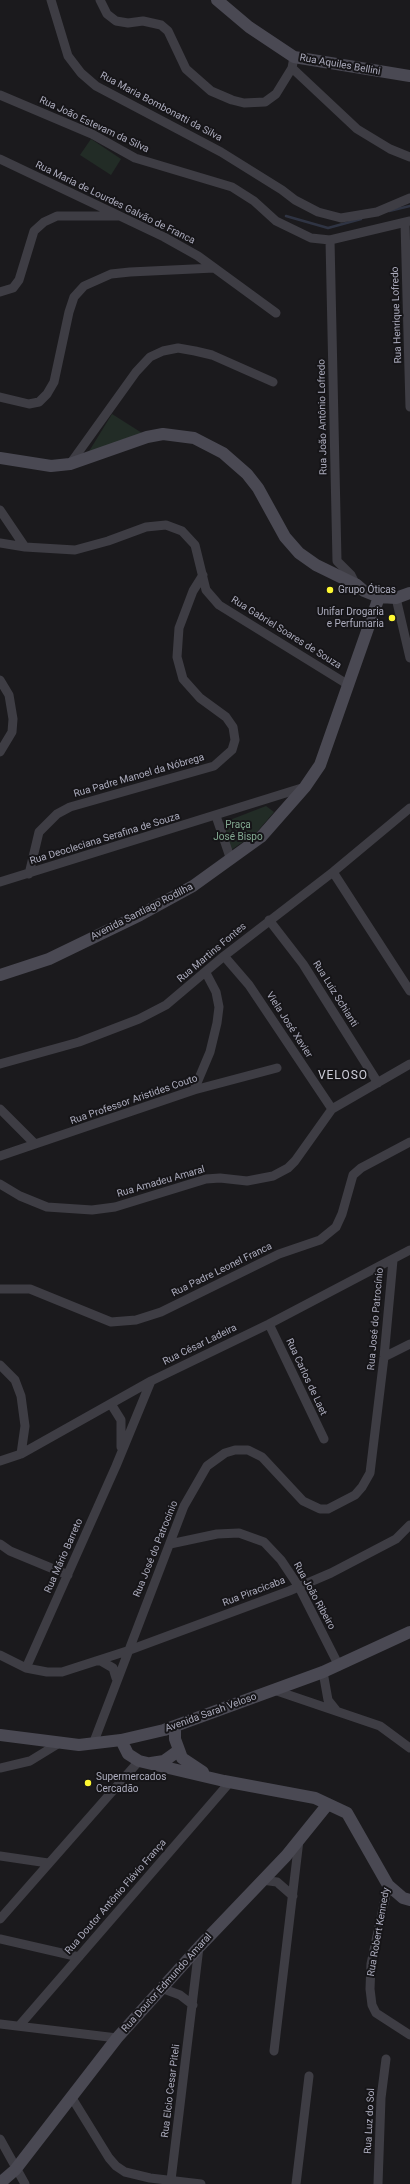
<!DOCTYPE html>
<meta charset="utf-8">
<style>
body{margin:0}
canvas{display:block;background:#1b1a1d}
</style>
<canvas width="410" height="2184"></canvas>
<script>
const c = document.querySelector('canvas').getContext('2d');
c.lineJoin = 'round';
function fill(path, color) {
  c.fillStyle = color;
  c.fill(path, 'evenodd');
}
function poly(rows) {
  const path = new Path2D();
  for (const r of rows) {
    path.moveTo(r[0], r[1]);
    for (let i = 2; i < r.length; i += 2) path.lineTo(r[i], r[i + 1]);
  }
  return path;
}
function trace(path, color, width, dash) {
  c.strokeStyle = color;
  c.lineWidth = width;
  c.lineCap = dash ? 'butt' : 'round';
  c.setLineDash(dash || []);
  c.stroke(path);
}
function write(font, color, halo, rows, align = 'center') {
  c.font = font + ' Roboto,sans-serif';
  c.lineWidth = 4;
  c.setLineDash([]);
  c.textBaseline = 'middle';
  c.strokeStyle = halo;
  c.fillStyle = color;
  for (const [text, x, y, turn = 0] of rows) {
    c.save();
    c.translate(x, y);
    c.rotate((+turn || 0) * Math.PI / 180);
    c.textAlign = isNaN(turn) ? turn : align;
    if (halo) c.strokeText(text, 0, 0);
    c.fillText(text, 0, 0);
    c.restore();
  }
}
fill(poly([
 [91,139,121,159,111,175,80,155],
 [112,414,142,433,88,453],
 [266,806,274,812,256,833,231,850,222,823]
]), '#222c26');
trace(poly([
 [389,211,410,206],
 [286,216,328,228,361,219]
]), '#2f3443', 2.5);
trace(poly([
 [51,0,68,56,81,73,96,86,221,152,282,190,295,200,318,212,341,218,377,212,410,198],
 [100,0,107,14,116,21,128,23,143,21,161,25,168,31,186,69,211,91,232,100,244,103,265,102,276,94,292,68,294,57],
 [292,68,357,129,390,149,410,157],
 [0,95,92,134,135,158,232,187,254,201,276,221,311,238,330,240,410,221],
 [0,159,164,237,198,256,276,313],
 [405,223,410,407],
 [330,240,337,561,351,575,356,585],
 [0,292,13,288,19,280,34,231,44,222,57,216,117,216],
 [0,397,29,404,39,402,47,394,54,382,69,312,74,297,84,286,111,274,130,272,214,268],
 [70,464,136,372,150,357,163,351,178,348,195,351,212,355,273,382],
 [0,510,25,547],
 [0,543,25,547,75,550,108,541,146,527,166,525,182,531,195,545,206,590,219,605,347,684],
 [396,598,410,658],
 [0,680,9,695,13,719,12,732,0,752],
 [216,816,231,860],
 [333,872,410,991],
 [29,874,39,832,57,814,70,807,214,766,232,750,235,740,233,727,226,717,200,698,183,679,177,657,179,628,193,591,203,575],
 [0,882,305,787],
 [269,920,303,964,378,1083],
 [224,956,249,985,332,1109],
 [0,1064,79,1042,139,1019,166,1005,224,956,333,872,410,808],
 [194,1090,210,1052,217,1023,219,1007,216,992,206,973],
 [0,1109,34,1143],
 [0,1156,194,1090,277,1068],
 [0,1184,20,1196,47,1207,92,1210,115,1207,206,1179,220,1178,247,1181,273,1176,288,1168,295,1161,332,1109,410,1064],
 [0,1289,30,1289,111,1322,136,1320,161,1312,279,1254,320,1240,336,1227,342,1214,353,1175,361,1168,410,1142],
 [269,1324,324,1439],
 [384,1357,410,1344],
 [0,1365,15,1380,21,1396,25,1426,21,1454],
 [111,1404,121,1420,121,1447],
 [0,1461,21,1454,151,1381,269,1324,410,1250],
 [0,1544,10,1551,68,1575],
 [170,1544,217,1534,239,1533,264,1542,281,1560,299,1587,339,1666],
 [0,1655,26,1668,47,1672,62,1672,127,1651,289,1591,331,1573,396,1539,410,1525],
 [96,1661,101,1661,113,1668,116,1678],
 [26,1668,116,1466,151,1381],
 [323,1672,328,1700,336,1710],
 [274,1690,380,1726,410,1748],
 [93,1744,184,1506,207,1466,225,1453,235,1450,248,1450,262,1457,303,1501,320,1509,328,1509,355,1495,362,1487,370,1473,384,1357,393,1260],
 [0,1768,30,1761,61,1742],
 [0,1856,48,1863],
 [262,1880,277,1882,293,1896],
 [388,1885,371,1964,370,1989,372,2005,376,2013,410,2035],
 [0,1919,139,1761],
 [0,1939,79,1957],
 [161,1988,180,1995,193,2005],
 [0,2024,117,2038],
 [19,2026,230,1782],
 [274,2051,299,1840],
 [72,2098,109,2158,116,2166,125,2172,150,2178,201,2184],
 [0,2139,25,2184],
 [171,2180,199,1947],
 [296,2184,309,2076],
 [378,2184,381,2098,386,2059]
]), '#3e3d44', 9);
trace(poly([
 [217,0,249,27,294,57,410,76],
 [0,458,51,466,70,464,147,437,163,434,194,438,223,453,247,474,258,488,285,537,299,553,316,565,357,585,364,591,379,597,396,598,410,593],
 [0,975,49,959,140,915,193,886,261,837,305,787,320,765,379,597],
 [175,1727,175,1739,182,1758,203,1772],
 [0,1735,79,1745,121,1740,164,1730,323,1672,410,1632],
 [121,1740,128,1754,139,1761,224,1781,315,1798,347,1813,388,1885,403,1898,410,1900],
 [151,1763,164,1761,178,1751],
 [0,2183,15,2170,117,2038,199,1947,286,1856,328,1804]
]), '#4a4953', 12);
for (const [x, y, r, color] of [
 [330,590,4,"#fef832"],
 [392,618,4,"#fef832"],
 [88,1783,4,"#fef832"]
]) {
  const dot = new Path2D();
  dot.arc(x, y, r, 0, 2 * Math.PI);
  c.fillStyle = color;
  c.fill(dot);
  trace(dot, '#161518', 1.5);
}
write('10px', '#acacbd', '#161518', [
 ["Rua Aquiles Bellini",340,65,10],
 ["Rua Maria Bombonatti da Silva",161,107,28],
 ["Rua João Estevam da Silva",94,125,25],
 ["Rua Maria de Lourdes Galvão de Franca",115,203,26],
 ["Rua Henrique Lofredo",397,315,-92],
 ["Rua João Antônio Lofredo",323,417,-91],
 ["Rua Gabriel Soares de Souza",286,633,32],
 ["Rua Padre Manoel da Nóbrega",139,776,-16],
 ["Rua Deocleciana Serafina de Souza",105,839,-17],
 ["Avenida Santiago Rodilha",142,912,-27],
 ["Rua Martins Fontes",212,953,-40],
 ["Rua Luiz Schianti",335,994,58],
 ["Viela José Xavier",289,1025,57],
 ["Rua Professor Aristides Couto",134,1100,-19],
 ["Rua Amadeu Amaral",161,1182,-16],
 ["Rua Padre Leonel Franca",222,1270,-26],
 ["Rua José do Patrocínio",376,1319,-85],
 ["Rua César Ladeira",200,1345,-26],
 ["Rua Carlos de Laet",306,1377,65],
 ["Rua José do Patrocínio",156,1549,-68],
 ["Rua Mário Barreto",64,1556,-66],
 ["Rua Piracicaba",254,1592,-21],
 ["Rua João Ribeiro",314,1596,61],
 ["Avenida Sarah Veloso",211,1713,-20],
 ["Rua Doutor Antônio Flávio França",116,1897,-49],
 ["Rua Robert Kennedy",379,1932,-80],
 ["Rua Doutor Edmundo Amaral",167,1983,-48],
 ["Rua Elcio Cesar Piteli",171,2091,-83],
 ["Rua Luz do Sol",370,2121,-87]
]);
write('10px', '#acacbd', '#161518', [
 ["Grupo Óticas",338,590],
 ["Unifar Drogaria",384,612,"right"],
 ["e Perfumaria",384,624,"right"],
 ["Supermercados",96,1777],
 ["Cercadão",96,1789]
], 'left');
write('10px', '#82a991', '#161518', [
 ["Praça",238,825],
 ["José Bispo",238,837]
]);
c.letterSpacing = '1px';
write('12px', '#ceced9', '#161518', [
 ["VELOSO",343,1076]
]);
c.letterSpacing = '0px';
</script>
